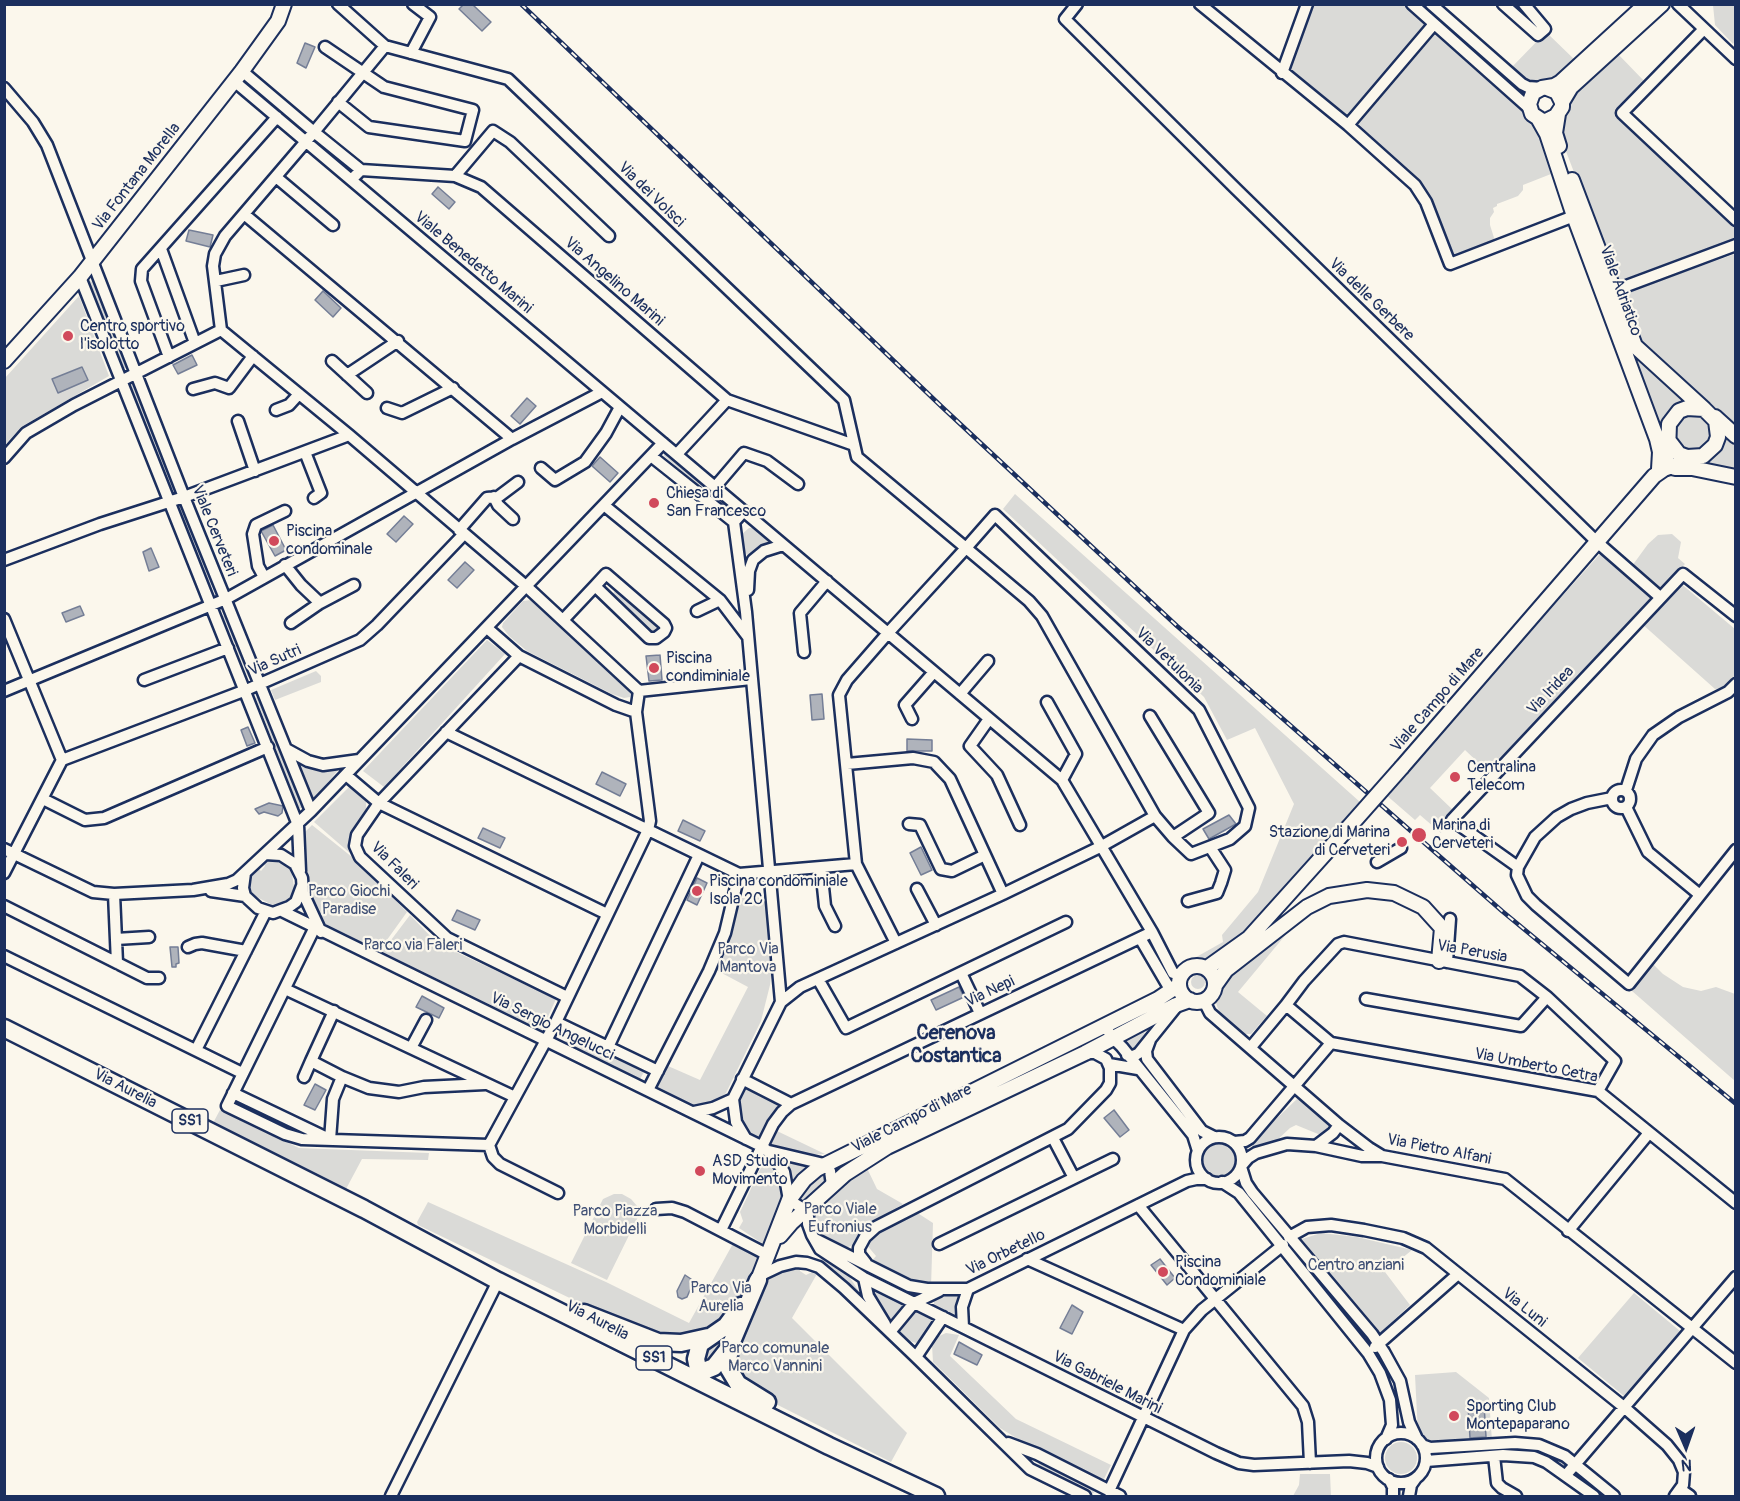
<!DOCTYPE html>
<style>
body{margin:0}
#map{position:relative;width:1740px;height:1501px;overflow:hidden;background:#fbf7ec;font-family:Pangolin,sans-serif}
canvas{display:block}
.frame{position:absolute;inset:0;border:6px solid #1b2f5e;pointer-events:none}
.north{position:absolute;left:1656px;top:1417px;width:60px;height:60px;-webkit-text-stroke:4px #fbf7ec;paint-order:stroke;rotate:178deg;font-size:16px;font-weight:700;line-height:24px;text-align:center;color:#1b2f5e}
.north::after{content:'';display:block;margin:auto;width:21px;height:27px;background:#1b2f5e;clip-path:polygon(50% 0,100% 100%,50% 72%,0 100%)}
</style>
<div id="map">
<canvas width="1740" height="1501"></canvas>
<div class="frame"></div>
<div class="north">N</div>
</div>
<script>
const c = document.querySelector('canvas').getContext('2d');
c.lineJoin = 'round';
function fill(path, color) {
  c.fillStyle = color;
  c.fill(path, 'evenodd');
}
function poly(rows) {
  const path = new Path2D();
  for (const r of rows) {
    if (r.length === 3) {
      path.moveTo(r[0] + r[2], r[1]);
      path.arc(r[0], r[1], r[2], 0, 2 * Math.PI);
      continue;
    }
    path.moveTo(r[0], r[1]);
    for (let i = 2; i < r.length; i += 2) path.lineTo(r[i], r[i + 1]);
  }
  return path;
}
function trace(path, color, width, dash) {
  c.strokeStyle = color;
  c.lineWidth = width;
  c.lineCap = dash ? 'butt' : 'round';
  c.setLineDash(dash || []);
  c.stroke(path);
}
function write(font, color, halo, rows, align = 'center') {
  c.font = font + ' Pangolin,sans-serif';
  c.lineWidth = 4.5;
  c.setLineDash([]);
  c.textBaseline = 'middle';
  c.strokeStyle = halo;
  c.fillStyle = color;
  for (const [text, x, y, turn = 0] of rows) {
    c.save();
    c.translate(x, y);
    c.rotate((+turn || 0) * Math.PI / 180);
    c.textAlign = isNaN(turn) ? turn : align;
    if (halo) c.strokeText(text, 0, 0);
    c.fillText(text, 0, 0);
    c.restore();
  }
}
fill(poly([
 [1314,5,1404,5,1427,24,1345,117,1287,73],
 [1713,5,1735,5,1735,41,1733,44,1715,25],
 [1437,32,1520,105,1533,122,1552,166,1549,168,1551,174,1523,185,1523,190,1518,196,1497,204,1497,206,1493,208,1494,212,1490,218,1490,225,1495,241,1454,256,1451,253,1426,192,1418,182,1358,128,1358,124],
 [1546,32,1576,61,1554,82,1528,83,1511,68],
 [1617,53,1646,83,1617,114,1735,227,1735,241,1617,284,1562,141,1561,125,1573,93],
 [1735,254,1735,430,1644,350,1620,294],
 [90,281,94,282,128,366,126,368,122,369,89,286],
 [79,296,109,376,21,427,5,445,5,378],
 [1632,348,1684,396,1687,403,1665,446],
 [132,382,134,382,174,490,171,489,129,384],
 [1693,432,19],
 [1725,432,1735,441,1735,472,1695,463,1708,460,1717,453,1723,443],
 [666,452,730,506,729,509,727,509,664,456,664,453],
 [1015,494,1360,802,1245,935,1213,959,1191,960,1223,942,1222,935,1258,892,1294,804,1255,728,1227,740,1204,697,1003,509],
 [183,504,215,584,214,586,209,584,178,508],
 [749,528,755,528,766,536,769,542,768,545,747,555,744,551,742,534],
 [1672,534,1681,542,1678,558,1685,564,1659,591,1632,566,1648,544,1658,535],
 [1599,555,1605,555,1653,598,1492,772,1486,770,1465,750,1430,788,1453,810,1444,819,1441,833,1420,815,1415,820,1385,794],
 [1679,582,1735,629,1735,675,1723,688,1715,689,1641,623],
 [617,588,659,624,658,632,651,635,611,596],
 [531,600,632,691,630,697,624,698,612,694,527,651,509,636,502,627,503,623,523,601],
 [225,615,228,615,253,678,248,677,226,623,223,616],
 [487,640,505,654,384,787,363,771],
 [316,671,321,676,321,682,275,700,271,690],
 [260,695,304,807,303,808,299,808,256,698],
 [298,762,309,768,325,770,339,769,312,801],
 [349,787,366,799,366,812,351,838,351,854,314,822],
 [312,825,352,857,407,912,379,951,325,926,306,886,301,836],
 [272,856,289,865,291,868,295,893,289,902,276,907,251,894,248,891,248,883,250,878,259,869,261,871,265,866,264,864],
 [763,897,768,902,772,965,770,985,761,1021,726,1093,713,1104,696,1106,691,1105,657,1088,668,1066,700,1080,748,987,716,970,727,944,737,903,742,898],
 [410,915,437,943,556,999,542,1030,382,952],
 [1298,920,1238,992,1267,1016,1251,1034,1244,1034,1221,1016,1217,1006,1215,999,1223,978],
 [1653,964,1663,974,1683,987,1701,991,1716,987,1735,994,1735,1081,1632,991],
 [1198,982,7],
 [1142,1029,1146,1035,1138,1046,1131,1051,1123,1042,1124,1036],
 [569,1034,644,1072,640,1079,565,1042],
 [747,1087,779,1104,761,1139,750,1134,741,1122,739,1103],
 [1297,1099,1302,1100,1328,1121,1331,1129,1323,1136,1296,1125,1290,1128,1275,1142,1257,1149,1253,1148,1253,1141],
 [220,1110,299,1148,429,1153,428,1160,362,1159,346,1189,213,1123],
 [777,1131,825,1154,805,1155,775,1146,770,1143],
 [1212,1143,1223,1144,1235,1153,1237,1168,1231,1177,1215,1177,1206,1170,1201,1155,1201,1147,1205,1144],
 [765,1159,773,1164,780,1175,784,1194,766,1246,739,1228,743,1221,740,1212],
 [785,1160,807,1165,808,1168,791,1187,783,1164],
 [865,1164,877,1189,903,1204,867,1226,854,1245,842,1249,814,1233,812,1229,812,1210],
 [821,1174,825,1175,829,1180,803,1201,801,1196,802,1192,812,1181],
 [614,1194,622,1194,631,1199,638,1207,638,1217,607,1280,571,1263,603,1199],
 [428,1202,606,1282,689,1323,735,1240,758,1254,759,1257,734,1310,716,1327,676,1339,632,1328,418,1225,417,1222],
 [916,1212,933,1223,931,1287,918,1286,871,1262,876,1256,866,1244,879,1230],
 [1321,1233,1357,1237,1412,1250,1385,1272,1410,1305,1378,1335,1299,1240],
 [824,1257,844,1269,873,1312,820,1262,821,1258],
 [799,1266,800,1271,806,1275,816,1270,818,1272,792,1318,907,1433,891,1462,752,1392,731,1365,765,1283,779,1271],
 [871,1288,902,1303,902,1308,892,1322,889,1321,869,1290],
 [1634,1293,1680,1331,1624,1396,1578,1358],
 [940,1294,952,1294,959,1297,958,1311,955,1314,941,1311,934,1305,934,1299],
 [912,1311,930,1318,932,1321,920,1340,916,1343,909,1341,900,1331],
 [731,1330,709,1367,699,1359,700,1354],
 [946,1333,959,1335,950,1356,1016,1419,1111,1465,1102,1483,1023,1442,1000,1428,933,1362,932,1345,937,1337],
 [1456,1372,1489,1398,1492,1441,1430,1446,1418,1434,1415,1375],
 [1401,1458,16],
 [1502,1447,1532,1448,1558,1459,1608,1496,1603,1496,1557,1462,1542,1454,1518,1450,1470,1453,1469,1451],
 [1041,1462,1092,1487,1094,1493,1089,1494,1040,1468,1038,1464],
 [1300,1474,1330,1474,1331,1496,1293,1496,1299,1485]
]), '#dadad7');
const water = poly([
 [463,5,473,5,491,22,482,31,459,9,463,5],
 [305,43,315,47,306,68,297,63,305,43],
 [438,187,455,202,449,209,432,194,438,187],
 [189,230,213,235,210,247,186,241,189,230],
 [323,291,341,308,333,317,315,300,323,291],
 [192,355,197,365,178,374,173,365,192,355],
 [82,367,88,380,58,393,52,379,82,367],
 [527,398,536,406,520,424,511,416,527,398],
 [600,457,618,473,610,482,592,466,600,457],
 [404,516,413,524,396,542,387,534,404,516],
 [273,525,286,550,275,556,261,531,273,525],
 [151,548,159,567,149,571,143,552,151,548],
 [465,562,474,570,457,588,448,580,465,562],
 [80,606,84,615,66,622,62,613,80,606],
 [660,655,662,680,649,681,646,656,660,655],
 [822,694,824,719,812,720,810,695,822,694],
 [248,727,255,743,247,746,241,730,248,727],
 [907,739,932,740,932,751,907,751,907,739],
 [602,772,626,784,620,796,596,784,602,772],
 [269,803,283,806,282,813,278,816,264,812,259,814,255,809,269,803],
 [1229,815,1236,824,1209,839,1203,829,1229,815],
 [683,820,705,831,700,841,678,831,683,820],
 [483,828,505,838,500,848,478,838,483,828],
 [921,847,932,870,921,875,910,853,921,847],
 [697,878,707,883,697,905,687,900,697,878],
 [457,910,480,920,475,930,452,920,457,910],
 [170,947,178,947,179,963,176,964,176,967,172,967,170,947],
 [959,987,964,997,936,1010,931,1000,959,987],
 [422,996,444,1008,439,1018,416,1007,422,996],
 [315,1084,326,1090,315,1110,304,1105,315,1084],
 [1114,1110,1129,1130,1120,1137,1104,1118,1114,1110],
 [1160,1259,1175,1278,1167,1285,1151,1265,1160,1259],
 [685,1275,694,1281,687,1297,682,1299,678,1297,677,1291,685,1275],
 [1072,1305,1083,1312,1072,1334,1060,1328,1072,1305],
 [959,1342,982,1355,977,1365,954,1354,959,1342],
 [1484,1404,1486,1437,1470,1438,1468,1405,1484,1404]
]);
fill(water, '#afb3bb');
trace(water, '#747e96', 1.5);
const street = poly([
 [338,4,385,46,508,79,844,400,857,457,966,548,1029,601,1042,616,1155,816,1173,837,1191,854,1230,839,1245,826,1249,808,1199,710,995,515,966,548,888,633,847,680,839,695,856,864,896,943],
 [1077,4,1065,19,1236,189,1597,542,1660,597],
 [1200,4,1348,125,1415,185,1426,202,1450,264,1574,216],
 [1412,4,1530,109],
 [1431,4,1522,84,1528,87,1542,88],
 [1503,4,1538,35,1545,29,1524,4],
 [1678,4,1736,59],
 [1704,29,1622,113,1736,220],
 [325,47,384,87,473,110,465,141,369,127,338,102],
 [411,53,430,17,413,4],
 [1282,73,1307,4],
 [234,81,1062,780,1152,932,1173,973,1181,975],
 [4,88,33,122,47,145,184,497,311,811],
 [1348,125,1434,24],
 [361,170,314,132,385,46],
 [455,176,493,131,510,142,609,236],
 [276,177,333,225],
 [352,179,361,170,455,176,481,187,727,400,854,445],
 [244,214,512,439],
 [161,249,195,343],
 [80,277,298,825,300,871],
 [216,281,244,275],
 [1613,291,1736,245],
 [221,330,349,435,527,587,639,691,636,712,616,705,519,656,487,628],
 [221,330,213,266,215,254,225,236,314,132,242,71],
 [169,357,141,281,142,269,277,117],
 [332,361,367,393],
 [347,375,398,341],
 [193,389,215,383,229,388,253,356],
 [387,408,402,413,453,388],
 [276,410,289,405,299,394],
 [238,421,255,471],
 [305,452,321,493,314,498],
 [677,454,727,400],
 [651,456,734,522],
 [4,458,26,433,74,405,221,330],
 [541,468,555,480,585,462,606,433,620,407],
 [715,487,744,453,767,461,798,484],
 [494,497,498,505,513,519],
 [605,506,720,600,748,637],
 [744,511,734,522,746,612,781,1002],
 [459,530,487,498,498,497,518,482],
 [4,560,100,524,184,497,349,435],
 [285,565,301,585,320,603,291,623],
 [264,577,258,566,253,534,256,525,285,511],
 [748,590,749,571,753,560,764,551,783,545],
 [320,603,354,585],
 [697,611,720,600],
 [4,619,62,760,4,873],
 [563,620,595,586,606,574,664,624,666,628,664,632,656,638,649,638,595,586],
 [804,652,800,613,827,581],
 [519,656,379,803,357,835,355,846,360,857,447,938,567,997],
 [144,680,228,648],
 [4,691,226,599,512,439,602,392],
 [639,691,751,679],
 [960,694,988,661],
 [1047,702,1076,754,1062,780],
 [1150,716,1209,813,1173,837],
 [912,719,905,705,934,672],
 [989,719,970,746,997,775,1020,825],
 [446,732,739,874,856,864],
 [286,749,308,761,323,765,359,760],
 [62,760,246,690,360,640,377,625,464,534],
 [847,764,913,758,934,762,950,779,1003,894],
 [346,775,379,803,607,914],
 [1621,799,9],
 [1626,790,1636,759,1653,735,1679,717,1728,692,1736,684],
 [1612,798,1587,803,1571,809,1557,817,1535,837,1518,867,1517,875,1527,896,1536,905,1629,984,1736,850],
 [43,799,85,820,104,818,268,747],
 [1626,807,1648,852,1700,895],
 [909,824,920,825,941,869,952,871,985,855],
 [4,849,93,892,114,894,193,890,228,884,237,880,311,811,663,443],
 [265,854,281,855,295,864,302,878,303,893,321,932],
 [1377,862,1401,848],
 [1518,867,1452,820,1683,574,1736,616],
 [821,868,825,906,835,926],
 [245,873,243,888,245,896,258,908,273,913,289,907,296,902,302,886],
 [917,889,936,925],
 [211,891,245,896],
 [114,894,117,963],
 [1188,901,1217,893,1221,883,1225,870,1210,847],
 [4,906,147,978,159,978],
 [282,911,763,1147,772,1155,784,1172,789,1200,805,1210],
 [314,929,227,1106,285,1134,302,1139,489,1145,556,1022,648,830,650,821,636,712],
 [1140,938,1171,991],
 [116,939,149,937],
 [188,947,195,944,202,943,246,951],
 [4,956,242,1073],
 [1447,962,1450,919],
 [961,973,980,1013],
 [818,979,846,1028,1066,922],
 [285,989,515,1097],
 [1366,999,1521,1026,1547,997],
 [1204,1001,1210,1013,1339,1125,1369,1148,1382,1156,1505,1179,1736,1363],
 [1286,1005,1304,981,1338,944,1344,942,1520,976,1547,997,1615,1061,1598,1091],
 [334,1011,311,1061,342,1077,369,1088,399,1092,424,1087,485,1084],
 [556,1022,658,1071],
 [1099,1029,1107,1029,1110,1034,1107,1041,1115,1040,1122,1047,1193,1135,1198,1151],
 [1150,1040,1146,1051,1147,1059,1202,1131,1214,1137],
 [608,1047,699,855],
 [1251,1047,1286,1005,1331,1043,1598,1091,1736,1203],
 [411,1048,426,1020],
 [196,1050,266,911],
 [1127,1055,1134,1056,1139,1053,1176,1007],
 [1109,1064,1138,1069],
 [304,1077,311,1061],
 [742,1079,791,1104],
 [648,1090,709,971,725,933,739,874],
 [233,1093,325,1137],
 [694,1112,713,1108,733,1099],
 [1219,1160,23],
 [1053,1138,1074,1178],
 [746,1139,736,1122,733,1099,781,1002,800,987,1003,894,1100,847,1155,816],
 [330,1140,333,1099,342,1077],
 [1234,1142,1245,1141,1250,1138,1331,1043],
 [489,1145,493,1157,500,1164,558,1193],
 [1316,1146,1333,1133,1339,1125],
 [769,1151,824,1164,830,1171,832,1185],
 [1242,1165,1248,1158,1256,1153,1287,1144,1316,1146,1362,1156,1381,1156],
 [1241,1167,1246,1183,1252,1192,1372,1334,1384,1352,1400,1381,1409,1422,1417,1439],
 [1222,1182,1239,1193,1368,1353,1380,1373,1390,1400,1392,1425,1386,1439],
 [813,1205,808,1214,808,1224,812,1235,820,1249,864,1278,1216,1453,1239,1463,1254,1465,1349,1461,1367,1463,1378,1467],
 [1138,1205,1303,1406,1308,1422,1310,1463],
 [656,1209,672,1208,685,1212,768,1255],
 [721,1230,773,1124,782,1112,791,1104,1152,932],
 [1568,1231,1649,1133],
 [1289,1237,1307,1227,1331,1225,1364,1230,1403,1238,1426,1248,1625,1408,1667,1445,1679,1460,1684,1472,1683,1485,1675,1496],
 [815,1239,909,1286,927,1289,968,1289,1187,1181,1196,1179,1207,1179],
 [939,1244,1113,1159],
 [1027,1259,1184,1330],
 [866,1263,859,1254,859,1248,865,1237,876,1227,1068,1129,1106,1090,1110,1083,1110,1068,1106,1059,1095,1053,1085,1053],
 [761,1275,780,1266,796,1262,807,1263,819,1267,844,1288,916,1357,1030,1469,1085,1496],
 [864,1278,868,1296,885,1324],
 [963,1327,962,1307,968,1289],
 [890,1332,914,1303,939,1291],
 [1375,1347,1458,1274],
 [916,1357,943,1317],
 [1401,1458,25],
 [1008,1443,1037,1454,1120,1496],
 [1422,1445,1430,1448,1515,1443,1539,1445,1565,1456,1614,1496],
 [1494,1456,1497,1483,1502,1488,1516,1496],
 [1426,1461,1503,1455,1534,1457,1546,1462,1594,1496],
 [1566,1475,1736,1277],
 [1389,1479,1393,1487,1393,1496],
 [1680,1489,1690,1496],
 [1109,1491,1184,1330,1202,1310,1283,1245],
 [391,1496,498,1281],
 [1409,1496,1411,1485,1416,1478]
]);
const secondary = poly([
 [1547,88,1557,92,1562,102,1562,107,1556,116,1546,121,1541,120,1532,114,1529,104,1533,93,1542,88,1554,86,1561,82,1646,4],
 [1562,102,1571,87,1662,4],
 [1558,114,1555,133,1559,146],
 [1538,118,1547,134,1574,216,1657,439,1660,452,1659,469],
 [1572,180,1635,346,1704,409],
 [4,361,80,277,242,71,278,21,284,4],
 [1715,417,1736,436],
 [1663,464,1668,452,1669,424,1679,411,1687,408,1704,409,1716,421,1718,437,1715,445,1703,456,1687,457,1679,454,1669,441],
 [1675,468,1692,468,1736,477],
 [1402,767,1654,476,1664,469,1695,458],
 [1197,984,18],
 [1207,968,1249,938,1348,828],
 [1216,984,1226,970,1307,907,1329,896,1367,890,1394,893,1423,907,1442,928,1439,961],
 [780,1236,792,1222,845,1174,887,1147,1085,1053,1176,1005,1190,1000],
 [758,1280,789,1200,804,1180,817,1169,1158,999,1179,985]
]);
const primary = poly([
 [4,1028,364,1209,498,1281,829,1446,936,1496],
 [758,1280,731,1344,728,1360,729,1369,738,1384,767,1402],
 [584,1313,658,1342,681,1343,708,1337],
 [699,1373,696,1359,700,1344,726,1326,741,1306],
 [699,1373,714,1367,729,1348]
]);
trace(street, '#1b2f5e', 15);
trace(secondary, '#1b2f5e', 18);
trace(primary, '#1b2f5e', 21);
trace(street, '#fbf7ec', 10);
trace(secondary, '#fbf7ec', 14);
trace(primary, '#fbf7ec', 16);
const rail = poly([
 [521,4,942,407,1177,626,1502,911,1736,1104]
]);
trace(rail, '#1b2f5e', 4.5);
trace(rail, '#fbf7ec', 2, [7]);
const secondaryBridge = poly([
 [1348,828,1402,767]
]);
trace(secondaryBridge, '#1b2f5e', 18, []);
trace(secondaryBridge, '#fbf7ec', 14);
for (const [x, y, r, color] of [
 [68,336,6,"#d1495b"],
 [654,503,6,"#d1495b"],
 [274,541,6,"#d1495b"],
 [654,668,6,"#d1495b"],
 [1455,777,6,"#d1495b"],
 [1419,835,8,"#d1495b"],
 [1402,842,6,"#d1495b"],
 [697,891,6,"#d1495b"],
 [700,1171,6,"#d1495b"],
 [1163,1272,6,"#d1495b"],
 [1454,1416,6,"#d1495b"]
]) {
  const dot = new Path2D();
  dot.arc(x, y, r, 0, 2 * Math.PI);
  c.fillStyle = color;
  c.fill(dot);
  trace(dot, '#fbf7ec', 2);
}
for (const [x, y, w] of [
 [190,1121,36],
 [654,1358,36]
]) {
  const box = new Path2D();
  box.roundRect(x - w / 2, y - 12, w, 24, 4.5);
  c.fillStyle = '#fbf7ec';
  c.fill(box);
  trace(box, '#1b2f5e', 1.5);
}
write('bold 15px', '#1b2f5e', null, [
 ["SS1",190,1121],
 ["SS1",654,1358]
]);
write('16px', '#1b2f5e', '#fbf7ec', [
 ["Via Fontana Morella",137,177,-52],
 ["Via dei Volsci",651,195,44],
 ["Viale Benedetto Marini",473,263,40],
 ["Via Angelino Marini",614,282,41],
 ["Viale Adriatico",1620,291,70],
 ["Via delle Gerbere",1371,300,44],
 ["Viale Cerveteri",214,531,68],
 ["Via Sutri",275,661,-24],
 ["Via Vetulonia",1169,661,44],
 ["Via Iridea",1551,691,-47],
 ["Viale Campo di Mare",1438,700,-49],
 ["Via Faleri",394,866,45],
 ["Via Perusia",1472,952,10],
 ["Via Nepi",990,992,-25],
 ["Via Sergio Angelucci",552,1027,26],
 ["Via Umberto Cetra",1536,1066,11],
 ["Via Aurelia",125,1089,27],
 ["Viale Campo di Mare",912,1119,-27],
 ["Via Pietro Alfani",1439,1150,11],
 ["Via Orbetello",1006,1253,-26],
 ["Via Luni",1524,1308,39],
 ["Via Aurelia",597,1321,27],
 ["Via Gabriele Marini",1107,1383,27]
]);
write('16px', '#1b2f5e', '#fbf7ec', [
 ["Centro sportivo",80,327],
 ["l'isolotto",80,345],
 ["Chiesa di",666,494],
 ["San Francesco",666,512],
 ["Piscina",286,532],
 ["condominale",286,550],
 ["Piscina",666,659],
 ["condiminiale",666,677],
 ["Centralina",1467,768],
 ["Telecom",1467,786],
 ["Marina di",1432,826],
 ["Cerveteri",1432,844],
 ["Stazione di Marina",1390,833,"right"],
 ["di Cerveteri",1390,851,"right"],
 ["Piscina condominiale",709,882],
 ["Isola 2C",709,900],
 ["ASD Studio",712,1162],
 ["Movimento",712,1180],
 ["Piscina",1175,1263],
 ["Condominiale",1175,1281],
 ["Sporting Club",1466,1407],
 ["Montepaparano",1466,1425]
], 'left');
write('16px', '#415176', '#fbf7ec', [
 ["Parco Giochi",349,892],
 ["Paradise",349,910],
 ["Parco via Faleri",413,946],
 ["Parco Via",748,950],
 ["Mantova",748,968],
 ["Parco Viale",840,1210],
 ["Eufronius",840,1228],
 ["Parco Piazza",615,1212],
 ["Morbidelli",615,1230],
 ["Centro anziani",1356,1266],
 ["Parco Via",721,1289],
 ["Aurelia",721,1307],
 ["Parco comunale",775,1349],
 ["Marco Vannini",775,1367]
]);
write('bold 20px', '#1b2f5e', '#fbf7ec', [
 ["Cerenova",956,1034],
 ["Costantica",956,1057]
]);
</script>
